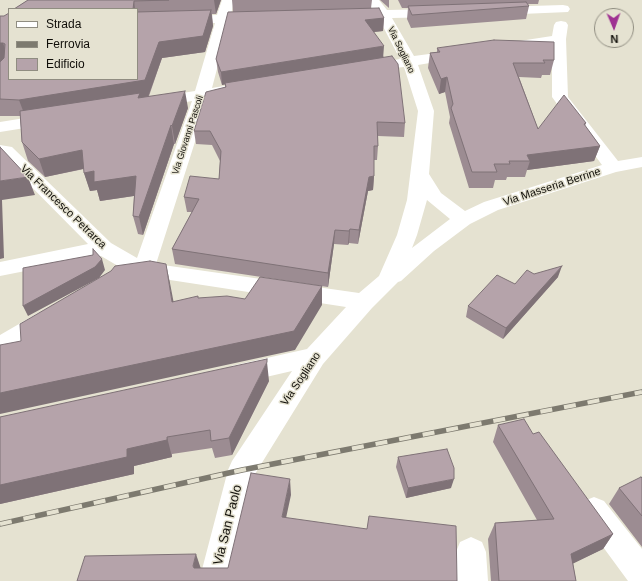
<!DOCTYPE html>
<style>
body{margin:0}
#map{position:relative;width:642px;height:581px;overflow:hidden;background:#e5e2d1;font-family:Arial,sans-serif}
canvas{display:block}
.legend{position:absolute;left:8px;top:8px;width:130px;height:72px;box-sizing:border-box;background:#e5e2d1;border:1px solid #908d81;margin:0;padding:5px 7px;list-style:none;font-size:12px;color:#100e09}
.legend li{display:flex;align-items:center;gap:8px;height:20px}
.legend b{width:20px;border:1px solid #908d81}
.north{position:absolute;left:594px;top:8px;width:40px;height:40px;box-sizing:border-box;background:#e5e2d1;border:1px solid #908d81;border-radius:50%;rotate:178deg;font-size:11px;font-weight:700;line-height:16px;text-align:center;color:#100e09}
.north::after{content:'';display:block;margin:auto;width:14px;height:18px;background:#9f3292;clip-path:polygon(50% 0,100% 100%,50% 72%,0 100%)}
</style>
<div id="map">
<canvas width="642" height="581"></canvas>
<ul class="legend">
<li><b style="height:5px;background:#fff"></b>Strada</li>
<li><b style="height:5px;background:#7d7a6f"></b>Ferrovia</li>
<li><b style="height:11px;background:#b5a3aa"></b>Edificio</li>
</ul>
<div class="north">N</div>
</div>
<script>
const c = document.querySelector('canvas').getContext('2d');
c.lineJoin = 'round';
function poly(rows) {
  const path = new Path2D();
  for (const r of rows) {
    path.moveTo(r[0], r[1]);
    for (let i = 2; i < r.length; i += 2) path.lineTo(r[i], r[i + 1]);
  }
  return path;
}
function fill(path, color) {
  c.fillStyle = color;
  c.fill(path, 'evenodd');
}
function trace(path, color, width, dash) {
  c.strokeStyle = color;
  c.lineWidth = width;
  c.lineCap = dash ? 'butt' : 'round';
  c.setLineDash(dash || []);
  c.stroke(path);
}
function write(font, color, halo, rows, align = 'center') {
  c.font = font + ' Arial,sans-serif';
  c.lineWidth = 3;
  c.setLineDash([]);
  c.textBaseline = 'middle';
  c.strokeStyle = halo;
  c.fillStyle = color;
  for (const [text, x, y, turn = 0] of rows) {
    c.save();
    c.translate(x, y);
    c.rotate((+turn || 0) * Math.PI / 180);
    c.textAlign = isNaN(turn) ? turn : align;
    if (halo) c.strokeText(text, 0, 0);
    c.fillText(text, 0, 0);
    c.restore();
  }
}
fill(poly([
 [222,0,234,0,231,15,256,14,261,15,263,18,261,21,256,22,229,23,212,88,236,84,242,86,244,89,242,92,209,98,156,264,359,293,379,276,397,235,407,200,418,111,404,67,394,68,389,67,387,64,389,61,400,59,379,19,370,19,365,18,363,15,365,12,374,11,366,0,379,0,387,10,438,9,443,10,445,13,443,16,438,17,392,18,414,56,459,50,464,51,466,54,464,57,459,58,418,65,434,111,429,174,441,193,465,211,484,202,602,165,552,97,552,44,513,50,508,49,506,46,508,43,513,42,552,36,554,25,556,22,561,21,566,22,568,25,566,39,568,97,618,161,642,157,642,167,616,172,498,210,470,224,434,251,401,281,398,282,372,308,323,364,255,474,231,581,199,581,228,470,232,461,292,371,240,383,231,380,228,373,231,366,307,349,346,307,144,276,118,266,101,256,0,276,0,262,88,244,0,155,0,145,12,147,111,243,137,258,192,101,157,107,151,105,149,102,151,99,157,97,195,91,215,23,137,26,137,18,217,15,222,0],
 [427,200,450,219,412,248,417,235,427,200],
 [563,5,568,6,570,9,568,12,498,15,493,14,491,11,493,8,498,7,563,5],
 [50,114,56,115,58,119,56,123,0,132,0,122,50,114],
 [46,310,54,313,57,319,54,325,8,354,0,356,0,335,38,313,46,310],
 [594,497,604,501,642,549,642,581,628,581,584,521,580,511,584,501,594,497],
 [471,537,482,542,486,552,488,581,456,581,456,552,460,542,471,537]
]), '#fff');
const rail = poly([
 [0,524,242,470,642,392]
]);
trace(rail, '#7d7a6f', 5.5);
trace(rail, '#e5e2d1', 4, [12]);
fill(poly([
 [28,0,221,0,216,14,212,14,213,26,205,52,162,58,149,96,188,108,175,144,174,144,143,235,138,234,133,216,134,196,100,201,97,190,90,191,84,173,84,169,45,177,28,161,22,142,20,116,0,116,0,16,137,79,137,9,14,9],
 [232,0,372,0,371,8,384,18,383,31,374,32,384,58,405,123,404,137,378,136,378,146,377,160,374,160,374,176,373,190,368,191,358,244,349,243,348,245,334,244,328,287,175,264,172,249,192,212,187,212,184,197,219,179,220,161,212,145,196,144,194,131,225,87,225,84,222,85,218,72,216,59,233,12],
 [380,0,389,0,389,8],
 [398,0,539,0,538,4,528,4,529,6,526,19,411,28,407,19,408,8,402,8],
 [437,48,554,60,550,75,542,75,541,78,519,77,538,129,586,123,585,126,600,146,594,161,527,170,525,177,507,177,506,180,495,180,493,188,469,188,449,123,450,117,445,92,439,94,428,68,430,53,437,52],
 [534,274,558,277,503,339,466,317,468,306,515,284],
 [269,381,232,455,215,458,212,448,172,454,172,457,134,466,134,474,0,504,0,417],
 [498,425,533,434,613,534,603,549,573,563,576,581,491,581,488,539,495,523,537,520,493,442],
 [398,457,451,488,406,498,396,467],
 [642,478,642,547,609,504,619,488]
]), '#9c8c92');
fill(poly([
 [214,0,221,0,216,14],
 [134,1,135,9,133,9],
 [211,10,213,26,205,52,162,58,148,97,25,116,19,100,159,42],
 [384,18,383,31,364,33,365,20],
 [0,43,3,43,9,59,0,63],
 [384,46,383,59,222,85,221,72],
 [447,77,445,92,439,94,441,79],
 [185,91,188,108,175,144,172,126],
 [171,125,174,144,143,235,139,217],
 [600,146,594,161,527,170,530,161,527,155],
 [82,150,87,168,45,177,39,159],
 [94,171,136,176,140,195,100,201,97,190,90,191,84,173],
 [374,176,373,190,368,191,358,244,359,230,369,177],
 [28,177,35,195,2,200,4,258,0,259,0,181],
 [350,229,349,243,348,245,349,231],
 [335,230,334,244,328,287,328,273],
 [102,259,105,270,99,278,28,316,23,306],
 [166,264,170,283,177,320,172,302],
 [562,266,558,277,503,339,506,328],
 [322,286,322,305,295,350,0,414,0,393],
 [267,362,269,381,232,455,229,438],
 [167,437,172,457,134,466,134,474,0,504,0,485,127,449],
 [290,479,291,495,283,532,282,517],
 [454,479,451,488,406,498,408,488],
 [613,534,603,549,562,569,571,554],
 [196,554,201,569,198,581,193,566]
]), '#7f7277');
const building = poly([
 [28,0,169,0,134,1,133,9,14,9,28,0],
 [526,2,529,6,412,15,408,6,526,2],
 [379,8,384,18,365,20,384,46,221,72,216,59,228,12,379,8],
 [211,10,203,36,159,42,145,80,19,100,0,99,0,62,4,58,5,44,3,43,0,43,0,16,4,16,9,13,9,79,137,79,137,12,211,10],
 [494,40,554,42,554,60,543,60,545,63,513,63,538,129,564,95,586,123,584,124,600,146,527,155,530,161,509,161,510,164,494,164,497,172,472,172,451,108,453,104,447,77,441,79,430,53,440,52,437,48,494,40],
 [392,56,398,64,405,123,377,122,378,146,374,146,374,176,369,177,359,230,350,229,349,231,335,230,328,273,172,249,199,199,184,197,190,176,219,179,221,151,210,131,194,131,206,92,226,87,225,83,392,56],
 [185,91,172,126,171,125,139,217,133,216,136,176,94,182,94,171,84,173,82,150,39,159,22,142,20,111,140,93,138,98,185,91],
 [0,147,28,177,0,181,0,147],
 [93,249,102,259,95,267,23,306,23,268,93,255,93,249],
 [150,261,166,264,172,302,198,296,198,298,227,296,245,299,260,277,322,286,294,331,0,393,0,345,21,341,20,324,111,271,115,266,150,261],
 [562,266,506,328,468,306,497,275,515,284,527,270,534,274,562,266],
 [267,359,267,362,229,438,211,441,210,430,167,437,167,440,127,449,127,457,0,485,0,417,267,359],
 [524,419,533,434,539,432,613,534,571,554,576,581,499,581,495,523,554,519,498,425,524,419],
 [447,449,454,468,454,479,408,488,398,457,447,449],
 [251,473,290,479,282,517,367,529,369,516,456,526,457,581,77,581,85,556,196,554,193,566,194,568,228,568,251,473],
 [641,477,642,478,642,516,619,488,641,477]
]);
fill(building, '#b5a3aa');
trace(building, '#7f7277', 1);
write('9px', '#100e09', '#e5e2d1', [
 ["Via Sogliano",401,50,64],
 ["Via Giovanni Pascoli",188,135,-72]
]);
write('11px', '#100e09', '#e5e2d1', [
 ["Via Masseria Berrine",552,187,-18],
 ["Via Francesco Petrarca",63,207,44],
 ["Via Sogliano",301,379,-56]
]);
write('13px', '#100e09', '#e5e2d1', [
 ["Via San Paolo",228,525,-76]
]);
</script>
